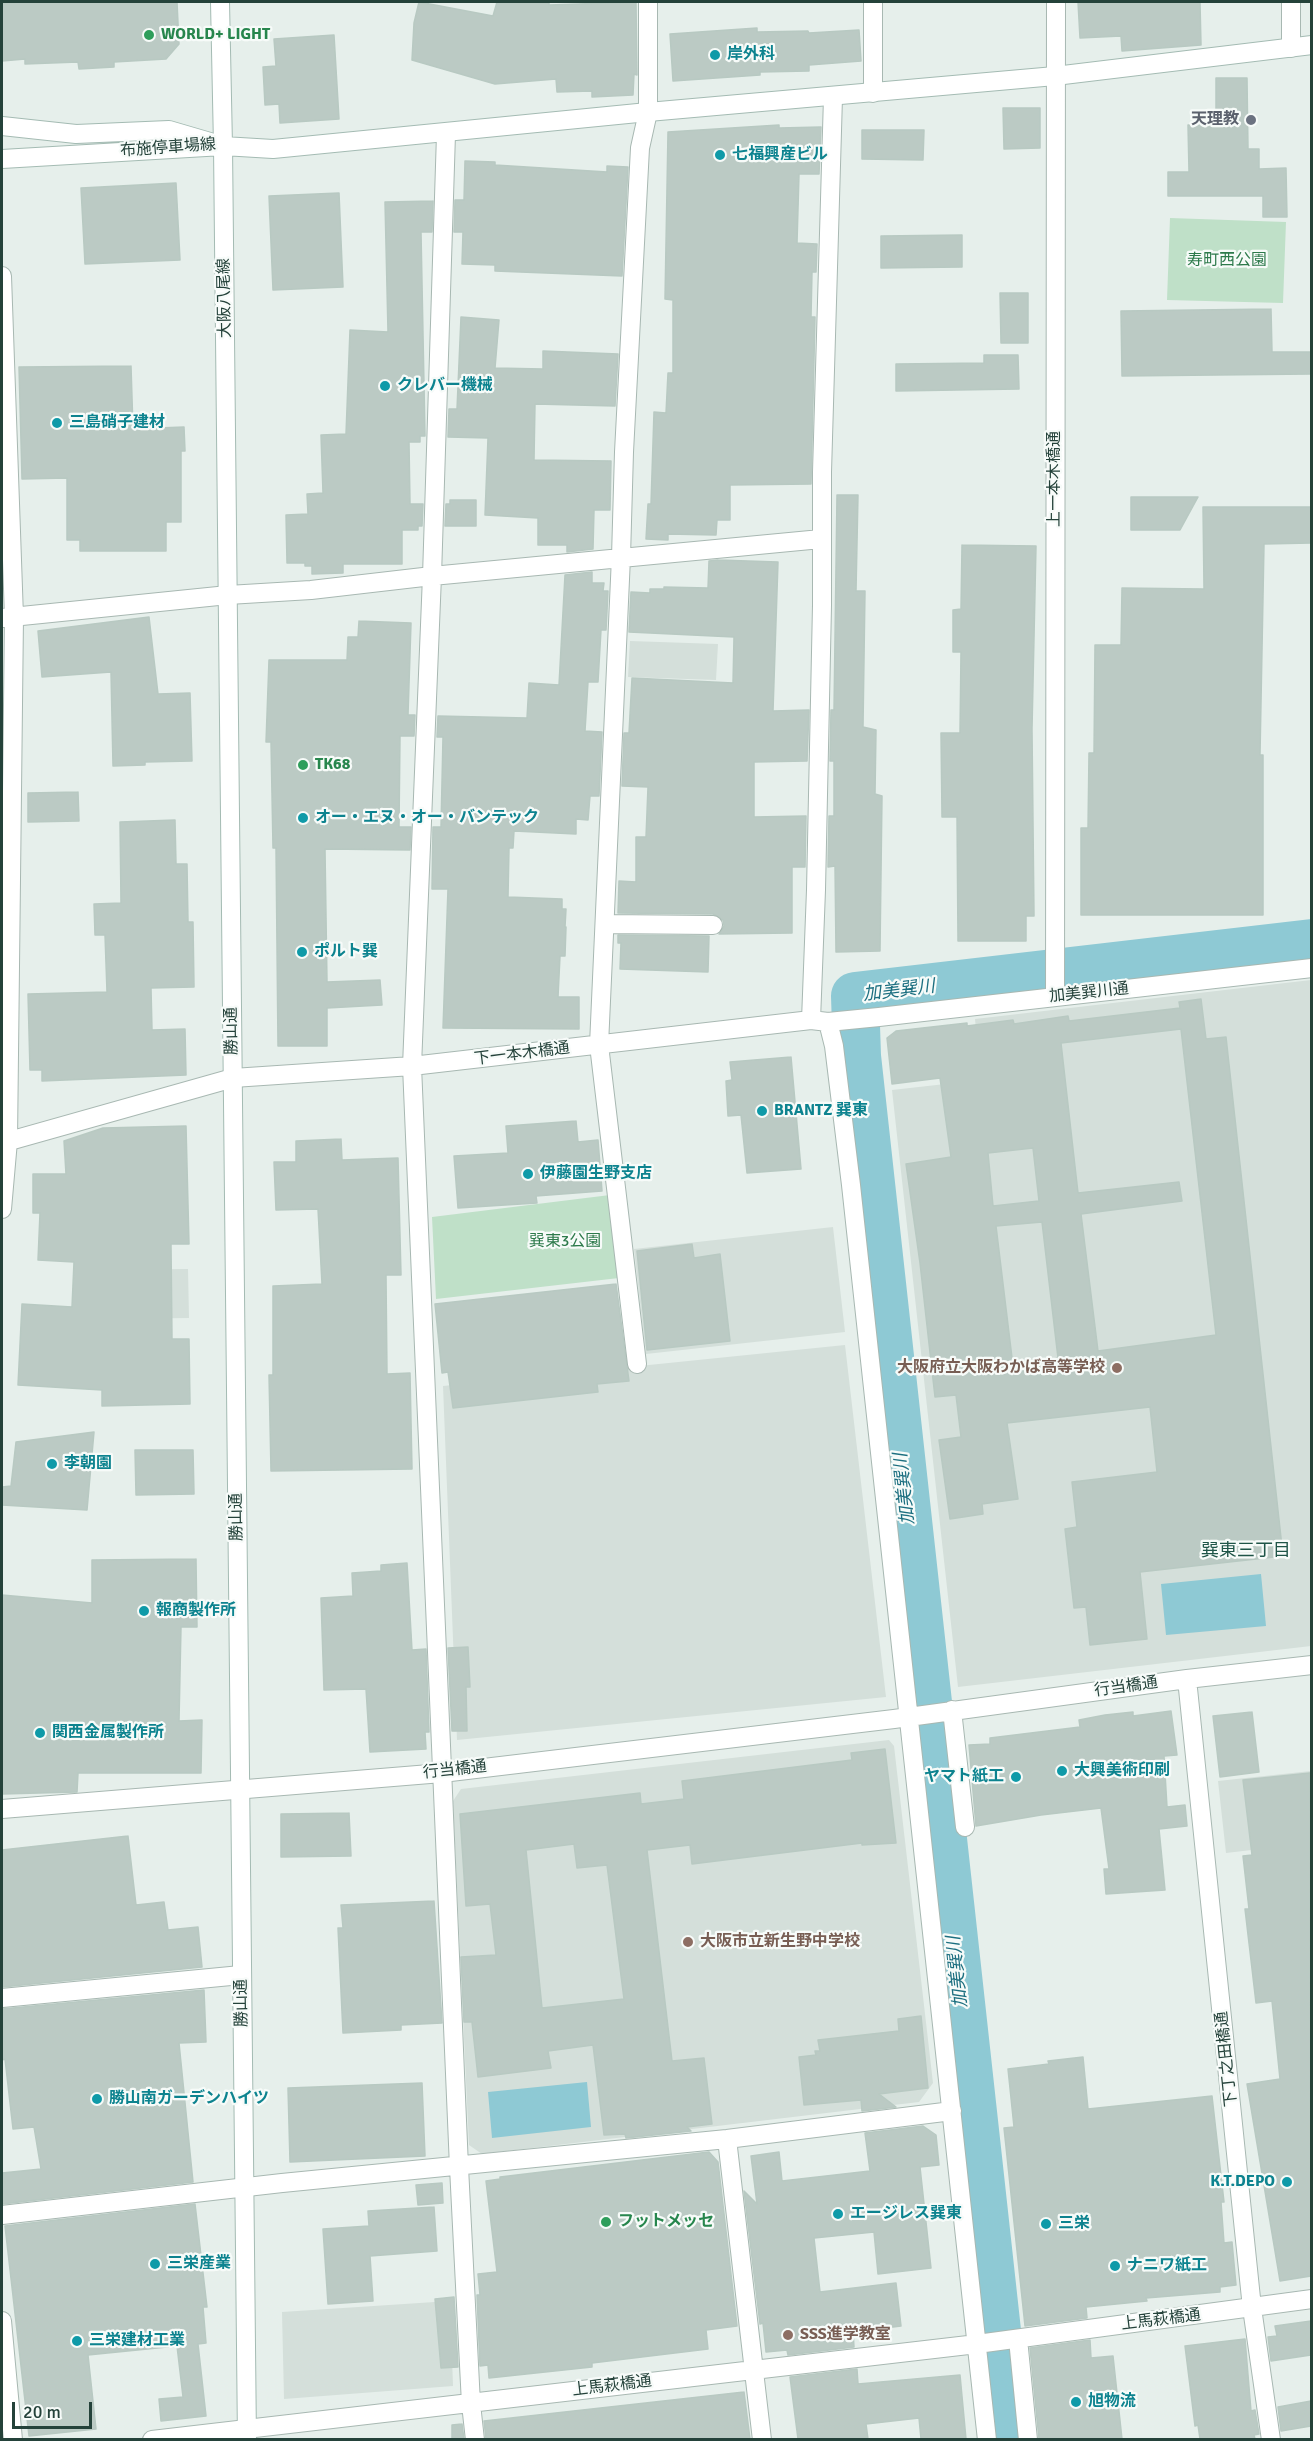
<!DOCTYPE html>
<meta charset="utf-8">
<style>
body{margin:0}
#map{position:relative;width:1313px;height:2441px;overflow:hidden;background:#e6efeb;font-family:Signika,sans-serif}
canvas{display:block}
.frame{position:absolute;inset:0;border:3px solid #24423a;pointer-events:none}
.scale{position:absolute;left:12px;top:2402px;width:80px;height:27px;box-sizing:border-box;border:3px solid #24423a;border-top:0;padding-left:8px;font-size:18px;line-height:21px;white-space:nowrap;color:#24423a;-webkit-text-stroke:4px #f7fbf9;paint-order:stroke}
</style>
<div id="map">
<canvas width="1313" height="2441"></canvas>
<div class="frame"></div>
<div class="scale">20 m</div>
</div>
<script>
const c = document.querySelector('canvas').getContext('2d');
c.lineJoin = 'round';
function fill(path, color) {
  c.fillStyle = color;
  c.fill(path, 'evenodd');
}
function poly(rows) {
  const path = new Path2D();
  for (const r of rows) {
    path.moveTo(r[0], r[1]);
    for (let i = 2; i < r.length; i += 2) path.lineTo(r[i], r[i + 1]);
  }
  return path;
}
function trace(path, color, width, dash) {
  c.strokeStyle = color;
  c.lineWidth = width;
  c.lineCap = dash ? 'butt' : 'round';
  c.setLineDash(dash || []);
  c.stroke(path);
}
function write(font, color, halo, rows, align = 'center') {
  c.font = font + ' Signika,"Noto Sans JP",sans-serif';
  c.lineWidth = 4.5;
  c.setLineDash([]);
  c.textBaseline = 'middle';
  c.strokeStyle = halo;
  c.fillStyle = color;
  for (const [text, x, y, turn = 0] of rows) {
    c.save();
    c.translate(x, y);
    c.rotate((+turn || 0) * Math.PI / 180);
    c.textAlign = isNaN(turn) ? turn : align;
    if (halo) c.strokeText(text, 0, 0);
    c.fillText(text, 0, 0);
    c.restore();
  }
}
fill(poly([
 [630,641,718,644,716,680,628,677],
 [1311,980,1311,1646,958,1687,892,1090,981,1080,975,1019],
 [833,1227,845,1332,646,1354,634,1249],
 [188,1269,189,1318,109,1319,107,1270],
 [845,1345,886,1697,457,1740,443,1386],
 [889,1740,894,1746,933,2083,919,2102,482,2154,469,2145,453,1801,461,1789],
 [1311,1771,1311,1843,1226,1853,1218,1781],
 [450,2301,453,2386,284,2399,282,2312]
]), '#d4dfda');
fill(poly([
 [1170,218,1286,222,1283,303,1167,300],
 [610,1195,619,1278,436,1299,432,1217]
]), '#bfe0c8');
fill(poly([
 [1261,1574,1266,1626,1166,1635,1161,1584],
 [587,2082,591,2127,492,2138,488,2092]
]), '#8ec9d4');
trace(poly([
 [1009,2440,857,1056,855,996,1312,943]
]), '#8ec9d4', 48);
const building = poly([
 [22,2,177,2,179,44,166,59,114,62,114,67,79,69,78,62,25,64,25,59,2,61,2,3,22,2],
 [419,2,493,16,497,2,549,2,549,5,636,2,637,75,634,74,633,95,592,97,592,91,557,92,556,79,495,84,412,60,414,23,419,2],
 [1078,2,1200,2,1201,45,1122,51,1121,36,1080,38,1078,2],
 [757,28,757,32,808,31,809,33,859,30,861,61,809,65,809,71,760,72,760,75,673,81,670,34,757,28],
 [334,35,339,119,280,123,279,104,265,105,263,67,276,66,274,39,334,35],
 [1216,78,1247,78,1248,149,1259,149,1259,169,1286,168,1287,217,1263,217,1263,196,1168,196,1168,172,1189,172,1188,125,1216,124,1216,78],
 [1003,108,1040,108,1040,148,1004,149,1003,108],
 [779,125,779,128,821,127,819,174,799,174,797,243,817,244,816,272,812,272,811,317,815,317,811,484,730,485,730,520,717,520,716,535,668,534,668,540,646,539,648,504,651,504,654,412,666,413,668,373,673,373,673,300,665,299,668,132,779,125],
 [862,130,924,130,923,160,862,159,862,130],
 [465,161,495,162,495,165,607,172,607,166,628,167,622,276,495,271,495,265,462,264,463,232,454,232,455,200,464,200,465,161],
 [176,183,180,260,85,264,81,188,176,183],
 [339,193,343,287,273,290,269,196,339,193],
 [433,201,432,232,421,232,425,436,420,436,420,442,409,442,410,504,423,504,422,526,418,526,418,530,402,530,402,564,343,564,343,573,312,574,312,566,305,566,305,563,287,563,286,515,308,514,307,494,323,493,321,435,346,434,350,330,388,332,385,202,433,201],
 [962,235,962,267,881,268,881,236,962,235],
 [1000,293,1028,293,1028,343,1001,343,1000,293],
 [1271,309,1272,352,1311,352,1311,374,1122,376,1121,311,1271,309],
 [461,317,499,320,495,368,543,369,543,351,618,354,615,406,535,404,534,460,611,461,610,510,594,510,593,549,567,552,567,545,538,545,538,518,485,515,488,438,448,437,449,409,457,409,461,317],
 [984,355,1018,355,1019,389,896,391,896,364,984,363,984,355],
 [131,366,133,429,184,427,185,451,181,451,181,522,166,522,166,551,80,551,80,540,67,540,67,478,22,479,19,367,131,366],
 [837,495,858,495,856,591,865,591,863,727,876,730,875,794,882,796,880,951,836,952,835,866,828,867,829,816,834,816,834,761,830,761,831,710,834,710,837,495],
 [1131,497,1198,497,1180,530,1131,530,1131,497],
 [450,500,476,500,476,526,445,526,446,504,450,504,450,500],
 [1203,507,1311,507,1311,543,1264,544,1260,755,1263,755,1263,915,1081,915,1081,828,1088,828,1089,753,1094,753,1095,645,1121,645,1122,588,1204,589,1203,507],
 [962,545,1036,546,1032,729,1034,916,1026,916,1026,941,958,941,957,817,942,817,941,733,960,733,961,652,953,652,953,610,961,609,962,545],
 [718,560,778,562,773,711,809,710,807,761,754,762,754,817,806,816,805,867,792,867,792,933,719,934,724,926,723,920,713,914,618,913,619,881,636,882,636,837,646,837,648,787,622,786,624,733,629,733,632,678,733,683,734,637,629,632,631,592,650,593,650,589,664,589,664,587,708,588,709,561,718,560],
 [592,572,592,583,604,583,603,591,608,591,606,630,601,630,598,682,588,682,585,731,602,732,599,796,590,796,588,820,576,819,576,834,514,831,513,848,509,848,508,897,562,899,562,909,566,909,565,927,566,927,565,956,560,956,558,997,579,997,579,1029,443,1028,448,889,432,889,433,827,441,827,443,737,437,737,438,716,527,718,529,683,559,685,565,575,592,572],
 [149,617,158,694,190,693,192,761,145,762,145,765,113,766,111,672,42,677,38,631,149,617],
 [359,621,411,623,408,715,415,715,414,736,400,736,399,827,411,827,410,850,325,849,327,982,380,980,382,1005,327,1008,327,1046,278,1046,276,848,273,848,271,742,266,742,269,660,347,660,348,637,358,637,359,621],
 [78,792,79,821,28,822,28,793,78,792],
 [175,820,176,864,187,864,188,922,193,922,194,987,151,988,152,1030,185,1029,186,1075,42,1081,42,1070,30,1070,28,994,107,992,105,935,95,935,94,904,121,903,120,822,175,820],
 [618,935,709,936,708,972,620,969,621,943,618,943,618,935],
 [1201,999,1206,1039,1226,1037,1283,1556,1140,1572,1147,1639,1090,1645,1086,1607,1074,1608,1065,1529,1077,1527,1072,1482,1157,1472,1150,1407,1007,1423,1018,1499,982,1504,983,1514,950,1519,939,1440,961,1437,956,1395,935,1397,920,1263,906,1164,951,1157,940,1078,892,1084,887,1038,896,1031,967,1023,967,1026,1013,1020,1014,1024,1068,1016,1069,1021,1180,1008,1179,1002,1201,999],
 [1181,1029,1216,1335,1098,1351,1081,1214,1182,1201,1179,1182,1078,1193,1061,1043,1181,1029],
 [1033,1148,1039,1201,993,1206,988,1153,1033,1148],
 [1042,1222,1058,1358,1013,1366,996,1226,1042,1222],
 [791,1057,801,1169,747,1173,741,1115,728,1116,726,1081,732,1080,730,1062,791,1057],
 [576,1121,578,1142,598,1140,602,1191,536,1196,537,1203,458,1208,454,1156,508,1153,506,1126,576,1121],
 [186,1126,189,1244,171,1244,172,1339,189,1339,190,1404,102,1406,102,1390,18,1385,22,1304,72,1307,74,1262,38,1260,40,1213,33,1213,33,1174,66,1174,64,1141,103,1128,186,1126],
 [341,1139,342,1160,398,1158,401,1275,386,1275,387,1374,410,1373,412,1469,271,1471,269,1375,273,1375,273,1286,322,1284,318,1209,276,1210,274,1162,296,1162,296,1141,341,1139],
 [692,1244,694,1258,720,1254,730,1341,647,1350,637,1251,692,1244],
 [616,1284,629,1381,597,1384,598,1392,453,1408,448,1372,442,1373,435,1304,616,1284],
 [94,1432,87,1510,2,1505,2,1487,11,1486,16,1442,94,1432],
 [135,1450,193,1450,194,1494,136,1495,135,1450],
 [196,1559,197,1627,181,1627,179,1721,202,1720,201,1773,78,1773,77,1792,2,1794,2,1595,92,1603,92,1560,196,1559],
 [407,1563,412,1650,426,1649,429,1732,425,1732,426,1749,370,1752,366,1689,324,1690,321,1598,353,1596,352,1573,381,1571,381,1565,407,1563],
 [468,1647,470,1687,466,1687,467,1731,452,1731,448,1648,468,1647],
 [1171,1711,1177,1755,1164,1756,1167,1807,1185,1805,1187,1826,1159,1829,1165,1890,1106,1894,1104,1869,1109,1869,1101,1808,1041,1815,976,1826,969,1745,990,1744,990,1738,1080,1727,1079,1720,1105,1715,1133,1712,1133,1716,1171,1711],
 [1252,1712,1259,1772,1220,1777,1213,1716,1252,1712],
 [885,1749,896,1843,862,1845,862,1843,692,1864,690,1845,647,1850,672,2061,704,2058,712,2124,687,2127,691,2131,626,2138,625,2134,604,2135,593,2045,548,2051,551,2068,478,2077,472,2022,464,2022,461,1957,496,1955,490,1904,466,1906,460,1814,640,1793,641,1804,684,1799,682,1781,852,1760,851,1753,885,1749],
 [574,1844,577,1868,607,1865,624,1999,542,2008,526,1850,574,1844],
 [1310,1773,1311,2276,1280,2281,1247,2084,1280,2079,1272,2001,1256,2003,1245,1909,1249,1909,1243,1856,1252,1855,1243,1780,1310,1773],
 [349,1813,351,1856,281,1857,281,1814,349,1813],
 [128,1836,136,1905,164,1902,168,1930,198,1927,202,1967,2,1987,2,1850,128,1836],
 [434,1901,442,2023,401,2025,401,2030,343,2033,338,1928,343,1928,341,1905,434,1901],
 [204,1990,206,2042,179,2043,193,2182,2,2204,2,2173,41,2169,34,2127,13,2129,5,2059,2,2060,2,2009,204,1990],
 [921,2016,928,2088,879,2094,896,2107,862,2111,861,2100,804,2105,799,2057,816,2055,815,2051,820,2051,818,2040,899,2031,898,2019,921,2016],
 [1083,2057,1088,2109,1212,2096,1224,2202,1221,2202,1224,2243,1232,2242,1236,2285,1220,2287,1220,2292,1146,2298,1147,2301,1086,2307,1087,2318,1025,2326,1004,2128,1014,2127,1008,2069,1049,2064,1048,2061,1083,2057],
 [422,2083,425,2156,290,2162,288,2088,422,2083],
 [923,2126,936,2135,939,2165,920,2167,931,2268,878,2274,874,2232,814,2238,820,2292,896,2283,901,2326,853,2332,854,2347,788,2355,787,2350,766,2352,763,2323,760,2324,744,2191,757,2204,751,2156,779,2152,782,2181,870,2171,865,2133,923,2126],
 [709,2152,718,2162,737,2326,706,2330,708,2349,592,2363,592,2367,489,2378,488,2365,480,2366,477,2295,480,2295,478,2274,497,2272,486,2181,500,2179,500,2177,709,2152],
 [442,2183,443,2203,418,2205,416,2185,442,2183],
 [195,2204,207,2307,203,2307,206,2343,198,2344,206,2416,161,2421,159,2399,183,2397,177,2346,88,2355,96,2429,29,2436,5,2226,195,2204],
 [434,2207,437,2251,370,2256,373,2301,328,2304,323,2229,369,2226,368,2211,434,2207],
 [454,2297,458,2367,441,2368,435,2299,454,2297],
 [1311,2321,1311,2355,1271,2361,1268,2337,1277,2336,1275,2326,1311,2321],
 [1245,2339,1251,2411,1255,2410,1259,2434,1254,2435,1255,2439,1200,2439,1198,2425,1195,2426,1185,2346,1245,2339],
 [1090,2340,1091,2358,1113,2356,1122,2439,1039,2439,1030,2348,1090,2340],
 [857,2369,858,2384,960,2375,966,2439,921,2439,919,2418,866,2424,868,2439,798,2439,790,2377,857,2369],
 [744,2392,750,2439,486,2439,484,2421,744,2392],
 [1311,2401,1311,2426,1281,2431,1278,2407,1311,2401],
 [462,2424,464,2439,452,2439,452,2425,462,2424]
]);
fill(building, '#bbcac4');
trace(building, '#b8c9c2', 1.5);
const street = poly([
 [873,2,873,93],
 [1291,48,1291,2],
 [446,134,432,576,412,1066,459,2167,471,2404,475,2440],
 [2,276,14,617,8,1141,2,1209],
 [2,618,228,595,311,590,432,576,821,539],
 [605,924,713,925],
 [1055,997,1056,2],
 [811,1020,816,890,822,605,822,472,833,97],
 [828,1022,834,1046,851,1185,987,2440],
 [2,1143,233,1078,412,1066,811,1020,828,1022,879,1017,1312,968],
 [637,1364,599,1045,621,557,624,452,640,148,648,112,648,2],
 [1187,1679,1252,2308,1271,2440],
 [952,1710,965,1827],
 [2,1809,442,1773,894,1719,1187,1679,1312,1665],
 [2,1998,241,1975],
 [727,2139,762,2440],
 [2,2215,282,2183,727,2139,952,2111],
 [2,2321,13,2440],
 [1018,2339,1028,2440],
 [152,2440,977,2344,1312,2299]
]);
const secondary = poly([
 [220,2,223,146,247,2440],
 [2,126,76,134,169,130,210,142],
 [2,159,223,146,273,149,648,112,1055,76,1312,45]
]);
trace(street, '#a8b8b2', 20);
trace(secondary, '#a4bbb3', 20);
trace(street, '#fff', 18);
trace(secondary, '#fff', 18);
for (const [x, y, r, color] of [
 [149,35,6,"#2e9e5b"],
 [715,55,6,"#0f9aa8"],
 [1251,120,6,"#6b7280"],
 [720,155,6,"#0f9aa8"],
 [385,386,6,"#0f9aa8"],
 [57,423,6,"#0f9aa8"],
 [303,765,6,"#2e9e5b"],
 [303,818,6,"#0f9aa8"],
 [302,952,6,"#0f9aa8"],
 [762,1111,6,"#0f9aa8"],
 [528,1174,6,"#0f9aa8"],
 [1117,1368,6,"#8d6e63"],
 [52,1464,6,"#0f9aa8"],
 [144,1611,6,"#0f9aa8"],
 [40,1733,6,"#0f9aa8"],
 [1062,1771,6,"#0f9aa8"],
 [1016,1777,6,"#0f9aa8"],
 [688,1942,6,"#8d6e63"],
 [97,2099,6,"#0f9aa8"],
 [1287,2182,6,"#0f9aa8"],
 [838,2214,6,"#0f9aa8"],
 [606,2222,6,"#2e9e5b"],
 [1046,2224,6,"#0f9aa8"],
 [155,2264,6,"#0f9aa8"],
 [1115,2266,6,"#0f9aa8"],
 [788,2335,6,"#8d6e63"],
 [77,2341,6,"#0f9aa8"],
 [1076,2402,6,"#0f9aa8"]
]) {
  const dot = new Path2D();
  dot.arc(x, y, r, 0, 2 * Math.PI);
  c.fillStyle = color;
  c.fill(dot);
  trace(dot, '#f7fbf9', 2);
}
write('bold 16px', '#27864d', '#f7fbf9', [
 ["WORLD+ LIGHT",161,35],
 ["TK68",315,765],
 ["フットメッセ",618,2222]
], 'left');
write('bold 16px', '#0d838f', '#f7fbf9', [
 ["岸外科",727,55],
 ["七福興産ビル",732,155],
 ["クレバー機械",397,386],
 ["三島硝子建材",69,423],
 ["オー・エヌ・オー・バンテック",315,818],
 ["ポルト巽",314,952],
 ["BRANTZ 巽東",774,1111],
 ["伊藤園生野支店",540,1174],
 ["李朝園",64,1464],
 ["報商製作所",156,1611],
 ["関西金属製作所",52,1733],
 ["大興美術印刷",1074,1771],
 ["ヤマト紙工",1004,1777,"right"],
 ["勝山南ガーデンハイツ",109,2099],
 ["K.T.DEPO",1275,2182,"right"],
 ["エージレス巽東",850,2214],
 ["三栄",1058,2224],
 ["三栄産業",167,2264],
 ["ナニワ紙工",1127,2266],
 ["三栄建材工業",89,2341],
 ["旭物流",1088,2402]
], 'left');
write('bold 16px', '#5b616d', '#f7fbf9', [
 ["天理教",1239,120]
], 'right');
write('16px', '#24423a', '#f7fbf9', [
 ["布施停車場線",168,148,-4],
 ["大阪八尾線",225,298,-91],
 ["上一本木橋通",1055,479,-90],
 ["加美巽川通",1089,993,-6],
 ["勝山通",232,1031,-91],
 ["下一本木橋通",522,1054,-7],
 ["勝山通",237,1517,-91],
 ["行当橋通",1126,1687,-8],
 ["行当橋通",455,1770,-6],
 ["勝山通",242,2003,-91],
 ["下丁之田橋通",1227,2059,-96],
 ["上馬萩橋通",1161,2320,-7],
 ["上馬萩橋通",612,2386,-7]
]);
write('16px', '#2d7a4b', '#f7fbf9', [
 ["寿町西公園",1227,261],
 ["巽東3公園",565,1242]
]);
write('bold 16px', '#785e54', '#f7fbf9', [
 ["大阪府立大阪わかば高等学校",1105,1368,"right"],
 ["大阪市立新生野中学校",700,1942],
 ["SSS進学教室",800,2335]
], 'left');
write('italic 18px', '#1c6f80', '#f7fbf9', [
 ["加美巽川",899,991,-7],
 ["加美巽川",905,1489,-96],
 ["加美巽川",958,1972,-96]
]);
write('18px', '#1f5548', '#f7fbf9', [
 ["巽東三丁目",1246,1551]
]);
</script>
